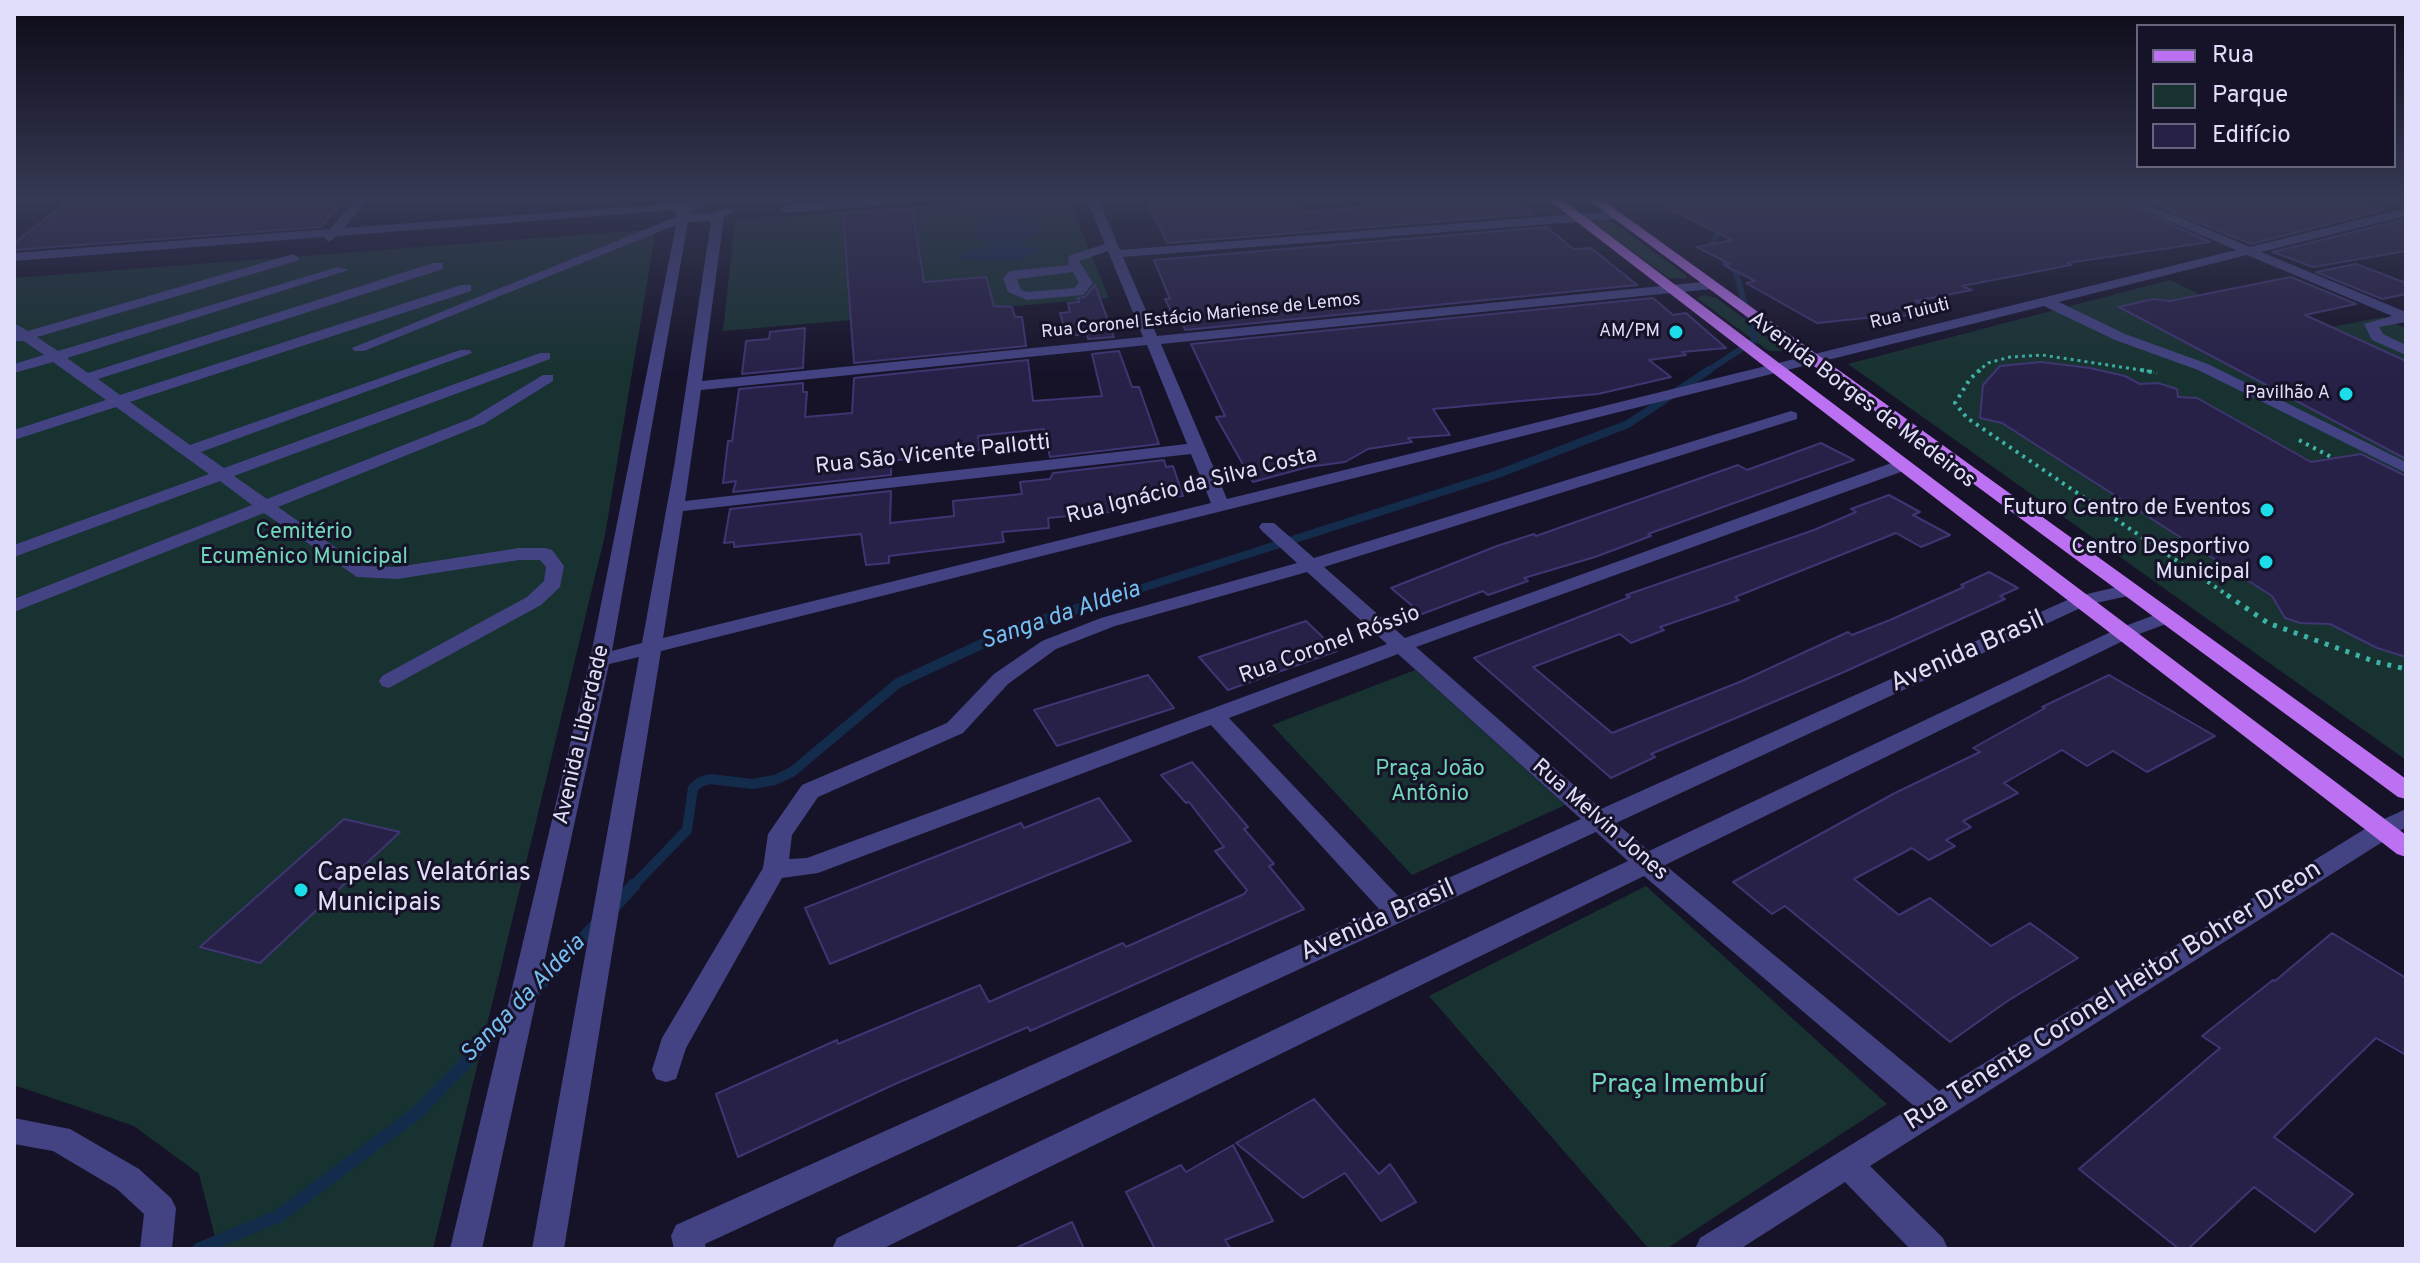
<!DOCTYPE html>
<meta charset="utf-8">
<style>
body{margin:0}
#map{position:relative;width:2420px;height:1263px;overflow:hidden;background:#161329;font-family:Overpass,sans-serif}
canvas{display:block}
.frame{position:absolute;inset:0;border:16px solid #e1defc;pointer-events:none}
.legend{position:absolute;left:2136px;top:24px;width:260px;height:144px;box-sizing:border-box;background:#161329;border:2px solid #67647d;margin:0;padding:10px 14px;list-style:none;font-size:24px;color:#e1defc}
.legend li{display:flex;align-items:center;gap:16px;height:40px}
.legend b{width:40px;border:2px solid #67647d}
</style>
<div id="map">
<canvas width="2420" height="1263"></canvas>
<div class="frame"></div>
<ul class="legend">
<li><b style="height:10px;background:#bc70f2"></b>Rua</li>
<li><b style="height:22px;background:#173230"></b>Parque</li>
<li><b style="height:22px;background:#272148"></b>Edifício</li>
</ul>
</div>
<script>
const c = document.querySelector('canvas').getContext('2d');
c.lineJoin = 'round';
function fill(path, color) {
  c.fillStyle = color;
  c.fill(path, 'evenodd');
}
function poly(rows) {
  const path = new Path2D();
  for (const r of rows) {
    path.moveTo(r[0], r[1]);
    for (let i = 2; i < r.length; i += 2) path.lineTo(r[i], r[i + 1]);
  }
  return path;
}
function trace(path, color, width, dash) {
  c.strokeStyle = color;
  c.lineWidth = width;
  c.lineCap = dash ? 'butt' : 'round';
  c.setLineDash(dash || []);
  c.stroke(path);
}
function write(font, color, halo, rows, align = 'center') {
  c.font = font + ' Overpass,sans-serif';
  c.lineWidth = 6;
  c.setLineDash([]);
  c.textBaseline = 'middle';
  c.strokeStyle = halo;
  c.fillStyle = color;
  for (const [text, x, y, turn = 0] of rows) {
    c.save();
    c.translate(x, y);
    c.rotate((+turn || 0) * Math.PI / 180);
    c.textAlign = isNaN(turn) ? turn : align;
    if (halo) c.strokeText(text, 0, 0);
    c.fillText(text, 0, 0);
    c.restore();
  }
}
fill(poly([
 [1018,198,1068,198,1109,298,723,331,735,220],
 [1602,219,1611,221,1687,276,1686,279,1669,278,1593,223],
 [656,229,605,535,433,1249,210,1249,215,1237,199,1174,134,1126,14,1085,14,278],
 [2170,280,2286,336,2383,317,2406,329,2406,760,1848,364],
 [1704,295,1716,298,1788,351,1769,351,1697,298],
 [1415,670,1565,805,1412,875,1272,725],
 [1646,886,1887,1104,1666,1249,1649,1249,1429,996]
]), '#173230');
fill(poly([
 [1019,216,1034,219,1040,224,1041,230,1018,243,1041,251,1015,261,961,260,962,254,969,251,994,246,972,236,978,225,992,218]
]), '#142c4c');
trace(poly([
 [1706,372,1755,340,1736,273,1710,245,1724,224]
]), '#142c4c', 6);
trace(poly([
 [1114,597,1498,474,1628,424,1709,370]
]), '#142c4c', 8);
trace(poly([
 [632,887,687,830,693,788,700,782,710,779,752,784,775,780,792,772,898,683,1014,629,1121,595]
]), '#142c4c', 10);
trace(poly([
 [612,909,634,885],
 [532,993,596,925],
 [199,1249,279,1216,418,1112,511,1015]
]), '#142c4c', 13);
const building = poly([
 [72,198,346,198,321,227,14,250,14,243,72,198],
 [1146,198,1294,198,1305,212,1365,207,1358,198,1516,198,1534,214,1167,243,1146,198],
 [1649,198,2113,198,2210,242,2067,263,2071,265,1962,286,1972,290,1916,301,1935,310,1880,320,1875,317,1817,323,1746,283,1755,281,1724,265,1730,264,1697,247,1732,240,1649,198],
 [2185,198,2351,198,2384,210,2251,244,2161,207,2185,198],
 [912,208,924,282,986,277,994,306,1012,307,1015,317,1022,317,1026,346,854,363,843,213,912,208],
 [2406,219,2406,251,2313,267,2273,252,2406,219],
 [1547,227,1573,249,1591,248,1637,285,1185,330,1182,322,1177,323,1165,299,1170,299,1154,260,1547,227],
 [2356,264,2406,283,2406,294,2382,299,2316,272,2356,264],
 [2291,277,2356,304,2305,315,2406,361,2406,459,2119,307,2153,299,2170,301,2291,277],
 [1095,285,1114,337,1088,339,1087,334,1067,336,1060,313,1070,312,1068,303,1079,302,1078,298,1085,297,1095,285],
 [1653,298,1673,315,1686,313,1726,348,1682,352,1686,355,1649,360,1671,377,1598,394,1433,409,1450,435,1408,438,1412,442,1368,449,1345,462,1308,467,1253,482,1216,417,1225,416,1191,344,1653,298],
 [805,328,803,368,742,374,746,341,769,339,770,332,805,328],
 [1119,351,1132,387,1139,387,1159,444,1050,457,1044,429,978,436,980,450,891,461,891,475,733,492,736,481,723,483,728,441,732,441,739,389,803,383,803,392,807,392,805,417,852,413,854,378,1028,360,1033,401,1102,396,1092,354,1119,351],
 [2041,362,2090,368,2125,376,2140,384,2158,383,2177,389,2178,397,2197,398,2311,462,2361,454,2406,476,2406,657,2377,648,2330,624,2300,623,2285,618,2272,596,2002,423,1980,418,1983,385,2000,366,2041,362],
 [1821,443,1854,460,1648,534,1651,536,1595,557,1524,578,1528,581,1488,595,1483,591,1422,614,1391,588,1497,546,1534,534,1536,536,1738,465,1747,470,1821,443],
 [1164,460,1166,467,1173,466,1183,496,1118,503,1120,511,1048,518,1049,528,1002,532,1004,542,889,556,889,563,866,565,861,534,734,547,734,542,724,543,730,509,891,491,890,523,954,516,953,501,1022,494,1020,482,1050,479,1053,473,1164,460],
 [1889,495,1920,512,1913,515,1950,535,1921,547,1896,533,1735,597,1739,600,1660,627,1664,630,1631,643,1620,634,1533,667,1612,733,1742,681,1848,632,1852,635,1890,620,1964,587,1961,585,1989,572,2018,588,2000,596,2005,599,1844,672,1651,754,1655,757,1611,778,1474,658,1630,597,1626,595,1814,530,1856,512,1851,509,1889,495],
 [1306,621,1337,651,1228,690,1199,657,1306,621],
 [1148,675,1174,708,1057,746,1034,710,1148,675],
 [2109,675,2215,736,2147,772,2113,751,2087,766,2062,750,2004,783,2018,793,1963,821,1971,827,1946,840,1955,846,1929,860,1912,848,1854,879,1899,915,1930,898,1991,946,2030,923,2078,958,2006,1002,1950,1042,1785,906,1772,914,1733,882,1895,793,1980,752,1973,748,2045,708,2042,707,2109,675],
 [1192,762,1248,827,1244,829,1274,864,1269,866,1304,909,1030,1031,1028,1027,895,1084,738,1157,716,1094,837,1040,838,1044,980,985,989,1002,1123,943,1126,947,1244,894,1247,890,1215,851,1224,847,1189,802,1186,803,1161,775,1192,762],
 [1099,798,1131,841,830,964,805,908,1021,823,1024,828,1099,798],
 [344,819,400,832,260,963,200,947,344,819],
 [2332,933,2406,978,2406,1055,2376,1038,2274,1137,2353,1194,2315,1232,2254,1187,2188,1249,2179,1249,2079,1169,2220,1048,2202,1036,2273,980,2275,981,2332,933],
 [1314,1099,1379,1174,1390,1164,1416,1202,1381,1221,1345,1173,1303,1198,1236,1143,1314,1099],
 [1233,1145,1273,1221,1225,1240,1231,1249,1155,1249,1126,1192,1181,1165,1186,1172,1233,1145],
 [1072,1222,1084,1249,1014,1249,1072,1222]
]);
fill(building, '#272148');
trace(building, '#3f3572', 2);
trace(poly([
 [1977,372,1988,363,2010,357,2042,355,2154,372]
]), '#3db2a6', 3, [3, 4]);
trace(poly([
 [1980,370,1970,379,1955,403,1967,418,2230,597],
 [2141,370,2157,373],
 [2299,440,2333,458]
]), '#3db2a6', 4, [3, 5]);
trace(poly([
 [2227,595,2268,623,2376,662,2406,669]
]), '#3db2a6', 5, [4, 7]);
fill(poly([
 [357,198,369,198,344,228,693,202,705,199,805,198,799,201,707,205,686,213,708,214,728,207,734,211,724,217,702,381,1143,337,1108,251,1079,261,1093,283,1083,295,1027,300,1008,292,1003,278,1010,271,1069,265,1068,256,1105,244,1086,198,1098,198,1120,250,1615,211,1621,215,1615,219,1123,257,1157,336,1712,281,1719,285,1712,289,1161,344,1227,499,2236,250,2116,198,2140,201,2182,198,2152,206,2250,247,2406,208,2406,216,2261,252,2406,312,2406,322,2379,327,2383,334,2406,345,2406,355,2372,340,2364,324,2392,316,2247,255,2059,302,2125,334,2208,364,2406,462,2406,473,2198,370,2115,340,2044,306,661,651,564,1249,532,1249,639,657,609,664,482,1249,450,1249,590,660,676,225,364,351,354,351,352,348,676,217,675,210,337,236,329,242,324,237,14,261,14,253,330,229,357,198],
 [711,221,674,467,642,643,612,651,688,222,711,221],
 [1073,272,1079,283,1074,288,1028,292,1021,290,1017,279,1073,272],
 [1147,345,1187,444,685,501,701,390,1147,345],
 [1191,454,1211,503,663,638,683,511,1191,454],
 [883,198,940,198,934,201,786,213,780,209,786,205,883,198],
 [293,254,299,258,297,261,37,337,58,351,338,267,349,270,67,358,88,373,433,263,443,263,443,269,98,379,120,395,461,285,471,285,471,291,130,402,190,445,460,350,470,350,472,353,201,452,224,468,540,353,550,353,550,359,234,476,267,499,472,418,543,375,553,375,553,381,484,424,278,507,362,566,397,567,519,548,545,548,552,550,564,566,560,587,541,605,389,688,382,686,379,681,382,676,527,597,544,581,546,567,540,560,519,560,397,579,357,577,264,513,14,612,14,599,252,505,220,481,14,557,14,545,209,474,116,407,14,440,14,430,106,400,53,362,14,373,14,364,44,355,24,341,14,341,14,323,28,331,293,254],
 [1791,411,1797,413,1797,419,1324,567,1405,638,1897,461,1909,461,1911,465,1909,469,1416,647,1601,809,2074,597,2130,584,2140,590,2137,594,2087,605,1616,823,1649,851,2117,629,2160,613,2174,613,2177,617,2174,621,2131,637,1665,865,1939,1091,2373,824,2406,809,2406,827,1870,1166,1943,1238,1948,1249,1910,1249,1845,1182,1740,1249,1695,1249,1700,1238,1914,1106,1644,876,882,1249,832,1249,837,1238,1628,861,1596,832,705,1244,706,1249,674,1249,671,1236,676,1225,1379,909,1211,725,818,873,782,878,686,1048,676,1079,666,1082,656,1079,652,1070,662,1038,763,868,768,834,802,785,947,723,994,674,1042,641,1101,618,1297,563,1262,531,1259,527,1262,523,1274,523,1314,558,1791,411],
 [1307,572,1387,644,807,858,789,859,792,835,818,797,963,733,1008,684,1056,649,1115,626,1307,572],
 [1398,654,1581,819,1401,899,1229,718,1398,654],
 [14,1118,70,1129,139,1169,171,1198,176,1208,172,1249,140,1249,144,1214,117,1189,53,1151,14,1144,14,1118]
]), '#434383');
fill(poly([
 [1546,198,1560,198,2406,835,2406,857,2397,854,1546,198],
 [1586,198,1600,198,2406,779,2406,799,2398,797,1586,198]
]), '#bc70f2');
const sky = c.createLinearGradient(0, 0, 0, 375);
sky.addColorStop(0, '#0c0a17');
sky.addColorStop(0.53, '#363954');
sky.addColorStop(1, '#36395400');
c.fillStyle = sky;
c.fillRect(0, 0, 2420, 375);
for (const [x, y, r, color] of [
 [1676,332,8,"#1dddea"],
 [2346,394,8,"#1dddea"],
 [2267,510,8,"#1dddea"],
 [2266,562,8,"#1dddea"],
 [301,890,8,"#1dddea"]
]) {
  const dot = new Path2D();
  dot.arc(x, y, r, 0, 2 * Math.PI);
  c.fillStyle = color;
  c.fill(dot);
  trace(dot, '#161329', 3);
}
write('18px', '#e1defc', '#161329', [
 ["Rua Tuiuti",1910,315,-14],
 ["Rua Coronel Estácio Mariense de Lemos",1201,317,-6]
]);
write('18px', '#e1defc', '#161329', [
 ["AM/PM",1660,332],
 ["Pavilhão A",2330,394]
], 'right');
write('22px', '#e1defc', '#161329', [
 ["Avenida Borges de Medeiros",1861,401,37],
 ["Rua São Vicente Pallotti",933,456,-6],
 ["Rua Ignácio da Silva Costa",1192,487,-14],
 ["Rua Coronel Róssio",1330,646,-20],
 ["Avenida Liberdade",583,735,-77],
 ["Rua Melvin Jones",1599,821,41]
]);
write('22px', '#e1defc', '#161329', [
 ["Futuro Centro de Eventos",2251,510],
 ["Centro Desportivo",2250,549],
 ["Municipal",2250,574]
], 'right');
write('22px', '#70d7b9', '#161329', [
 ["Cemitério",304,534],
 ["Ecumênico Municipal",304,559],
 ["Praça João",1430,771],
 ["Antônio",1430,796]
]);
write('italic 24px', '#76bef2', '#161329', [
 ["Sanga da Aldeia",1061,617,-19],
 ["Sanga da Aldeia",524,1000,-46]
]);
write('26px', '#e1defc', '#161329', [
 ["Avenida Brasil",1968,653,-24],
 ["Avenida Brasil",1378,922,-24],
 ["Rua Tenente Coronel Heitor Bohrer Dreon",2114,997,-32]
]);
write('26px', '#e1defc', '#161329', [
 ["Capelas Velatórias",317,875],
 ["Municipais",317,905]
], 'left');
write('26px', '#70d7b9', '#161329', [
 ["Praça Imembuí",1678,1087]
]);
</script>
